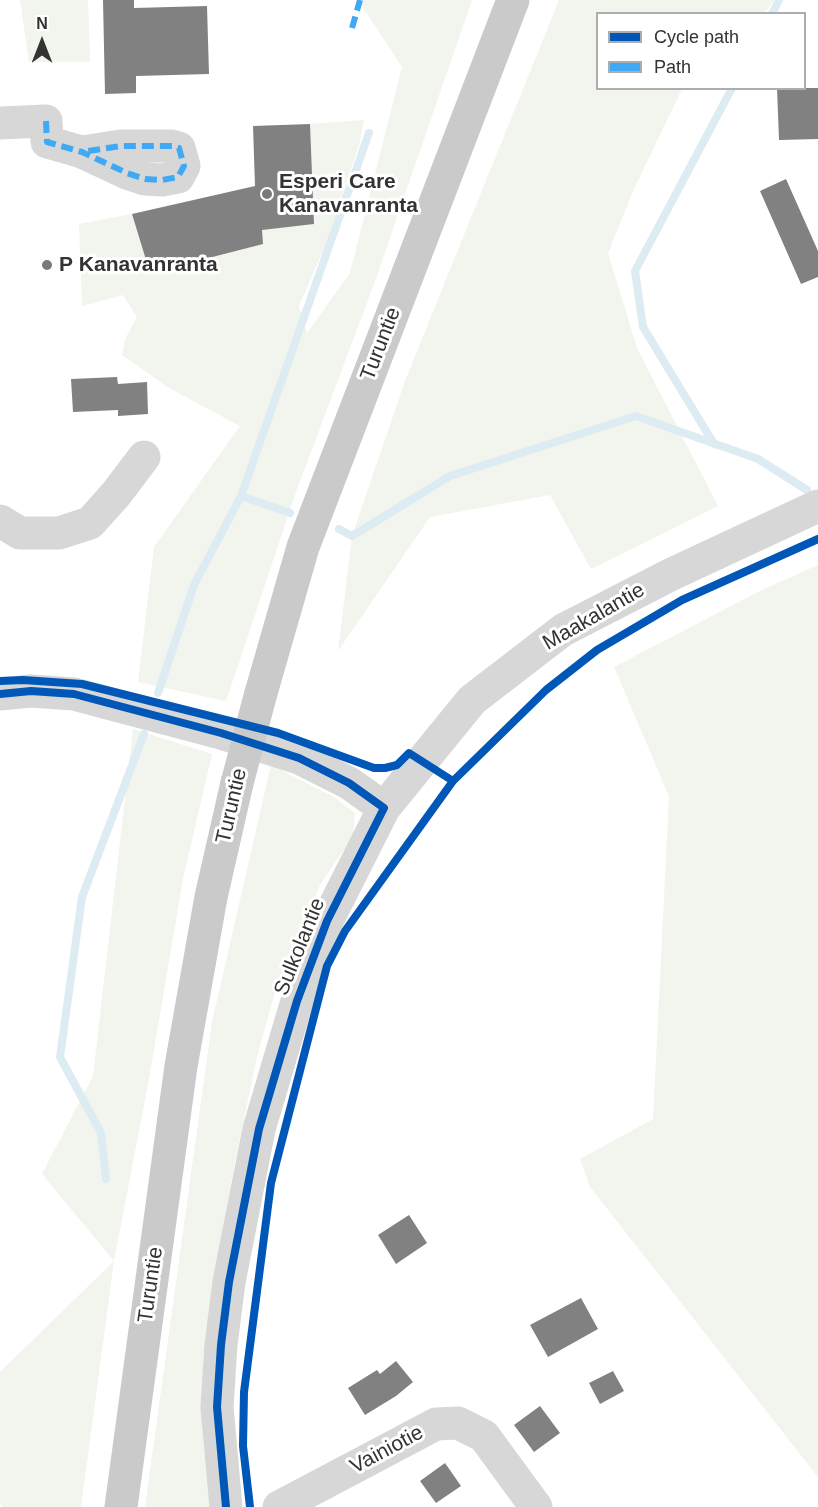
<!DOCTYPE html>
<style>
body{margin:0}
#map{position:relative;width:818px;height:1507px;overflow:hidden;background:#fff;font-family:Arial,sans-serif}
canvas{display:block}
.legend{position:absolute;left:596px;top:12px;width:210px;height:78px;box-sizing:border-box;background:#fff;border:2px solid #adadad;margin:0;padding:8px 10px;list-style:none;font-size:18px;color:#333}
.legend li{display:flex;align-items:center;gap:12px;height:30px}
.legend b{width:30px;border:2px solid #adadad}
.north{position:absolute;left:12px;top:12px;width:60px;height:60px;-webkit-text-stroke:4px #fff;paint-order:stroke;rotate:0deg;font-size:16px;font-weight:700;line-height:24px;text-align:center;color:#333}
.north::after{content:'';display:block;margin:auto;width:21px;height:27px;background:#333;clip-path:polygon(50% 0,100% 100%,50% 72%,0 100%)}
</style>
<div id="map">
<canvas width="818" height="1507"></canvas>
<ul class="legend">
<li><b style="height:8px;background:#0057b8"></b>Cycle path</li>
<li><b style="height:8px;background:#3fa9f5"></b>Path</li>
</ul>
<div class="north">N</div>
</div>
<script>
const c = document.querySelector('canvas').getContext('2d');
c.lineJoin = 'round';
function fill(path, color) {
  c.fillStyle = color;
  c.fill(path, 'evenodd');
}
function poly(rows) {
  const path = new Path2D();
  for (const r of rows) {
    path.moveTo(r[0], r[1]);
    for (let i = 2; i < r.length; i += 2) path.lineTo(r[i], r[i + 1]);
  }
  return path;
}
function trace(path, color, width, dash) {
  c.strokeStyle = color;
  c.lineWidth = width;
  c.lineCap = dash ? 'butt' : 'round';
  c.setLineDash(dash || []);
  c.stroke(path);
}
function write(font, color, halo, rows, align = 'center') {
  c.font = font + ' Arial,sans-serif';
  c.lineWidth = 6;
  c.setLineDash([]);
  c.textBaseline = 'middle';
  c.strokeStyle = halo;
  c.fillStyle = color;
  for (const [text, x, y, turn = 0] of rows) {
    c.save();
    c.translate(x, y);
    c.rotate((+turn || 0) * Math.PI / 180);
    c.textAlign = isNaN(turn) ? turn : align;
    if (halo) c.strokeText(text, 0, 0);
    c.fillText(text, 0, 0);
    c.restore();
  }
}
fill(poly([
 [20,0,88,0,90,62,29,62],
 [358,0,472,0,373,287,296,492,226,701,138,682,154,547,240,426,169,388,122,355,125,339,137,317,123,295,82,306,79,224,132,214,150,273,263,243,262,230,314,224,310,124,364,120,359,145,326,244,299,306,307,333,350,273,402,67],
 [559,0,774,0,765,13,598,14,598,88,682,89,633,191,608,253,637,348,718,506,591,569,550,495,430,517,338,651,352,536,405,381],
 [818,565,818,1477,590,1187,580,1159,653,1119,669,796,614,667,760,591],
 [133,729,212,754,183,879,149,1079,114,1261,81,1507,3,1507,0,1504,0,1372,114,1261,42,1174,93,1076],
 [271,765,334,797,355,813,353,836,320,885,277,985,257,1057,234,1166,213,1287,214,1507,145,1507,212,1022]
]), '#f1f5ed');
trace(poly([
 [772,14,779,0],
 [714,444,643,327,635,271,732,88],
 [290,513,241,496,369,133],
 [339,529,352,536,450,476,636,416,758,459,807,490],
 [158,693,194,585,241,496],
 [106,1179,101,1133,60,1057,82,897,144,734]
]), '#ddebf3', 8);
fill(poly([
 [103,0,134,0,134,8,207,6,209,74,136,76,136,93,105,94],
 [777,88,818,88,818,139,779,140],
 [310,124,314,224,262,230,263,244,150,273,132,214,255,186,253,126],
 [786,179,818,251,818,277,801,284,760,191],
 [117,377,118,384,147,382,148,414,118,416,118,410,73,412,71,379],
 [409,1215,427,1243,396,1264,378,1235],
 [581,1298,598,1329,548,1357,530,1325],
 [396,1361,413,1382,396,1396,365,1415,348,1388,377,1370,380,1374],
 [613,1371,624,1391,600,1404,589,1383],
 [540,1406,560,1433,534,1452,514,1425],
 [445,1463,461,1486,436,1503,420,1481]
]), '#818181');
trace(poly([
 [0,123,46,121,47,142,82,152,127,173,145,179,162,180,178,177,184,166,179,148,172,146,121,146,82,152],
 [0,521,20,533,59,533,90,523,116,494,144,457],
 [0,694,31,691,74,694,221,733,299,758,349,783,384,808,327,921,297,1001,259,1129,229,1282,221,1345,217,1407,226,1507],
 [384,808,472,700,563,630,672,574,818,506],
 [279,1507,436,1424,458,1423,484,1436,536,1507]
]), '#d7d7d7', 33);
trace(poly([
 [261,693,303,547,513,0],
 [121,1507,181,1066,211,897,237,783]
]), '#cacaca', 33);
trace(poly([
 [237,783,261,693]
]), '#cacaca', 33);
trace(poly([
 [352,28,360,0],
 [46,121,47,142,82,152,127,173,145,179,162,180,178,177,184,166,179,148,172,146,121,146,82,152]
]), '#3fa9f5', 6, [12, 6]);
trace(poly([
 [0,681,23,680,82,684,278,733,374,768,385,768,397,765,409,753,453,781],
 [0,694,31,691,74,694,221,733,299,758,349,783,384,808,327,921,297,1001,259,1129,229,1282,221,1345,217,1407,226,1507],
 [250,1507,243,1446,244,1392,271,1183,327,966,345,931,453,781,546,690,597,650,682,600,818,539]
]), '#0057b8', 8);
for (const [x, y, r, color] of [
 [267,194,6,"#7a7a7a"],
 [47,265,6,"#7a7a7a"]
]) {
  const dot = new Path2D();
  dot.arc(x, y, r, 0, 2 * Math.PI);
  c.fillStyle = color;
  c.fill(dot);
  trace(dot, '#fff', 2);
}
write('bold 21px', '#333', '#fff', [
 ["Esperi Care",279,182],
 ["Kanavanranta",279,206],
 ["P Kanavanranta",59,265]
], 'left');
write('21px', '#333', '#fff', [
 ["Turuntie",381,344,-69],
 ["Maakalantie",594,617,-30],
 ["Turuntie",232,806,-77],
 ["Sulkolantie",300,947,-68],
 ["Turuntie",151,1285,-82],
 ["Vainiotie",387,1450,-28]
]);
</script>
